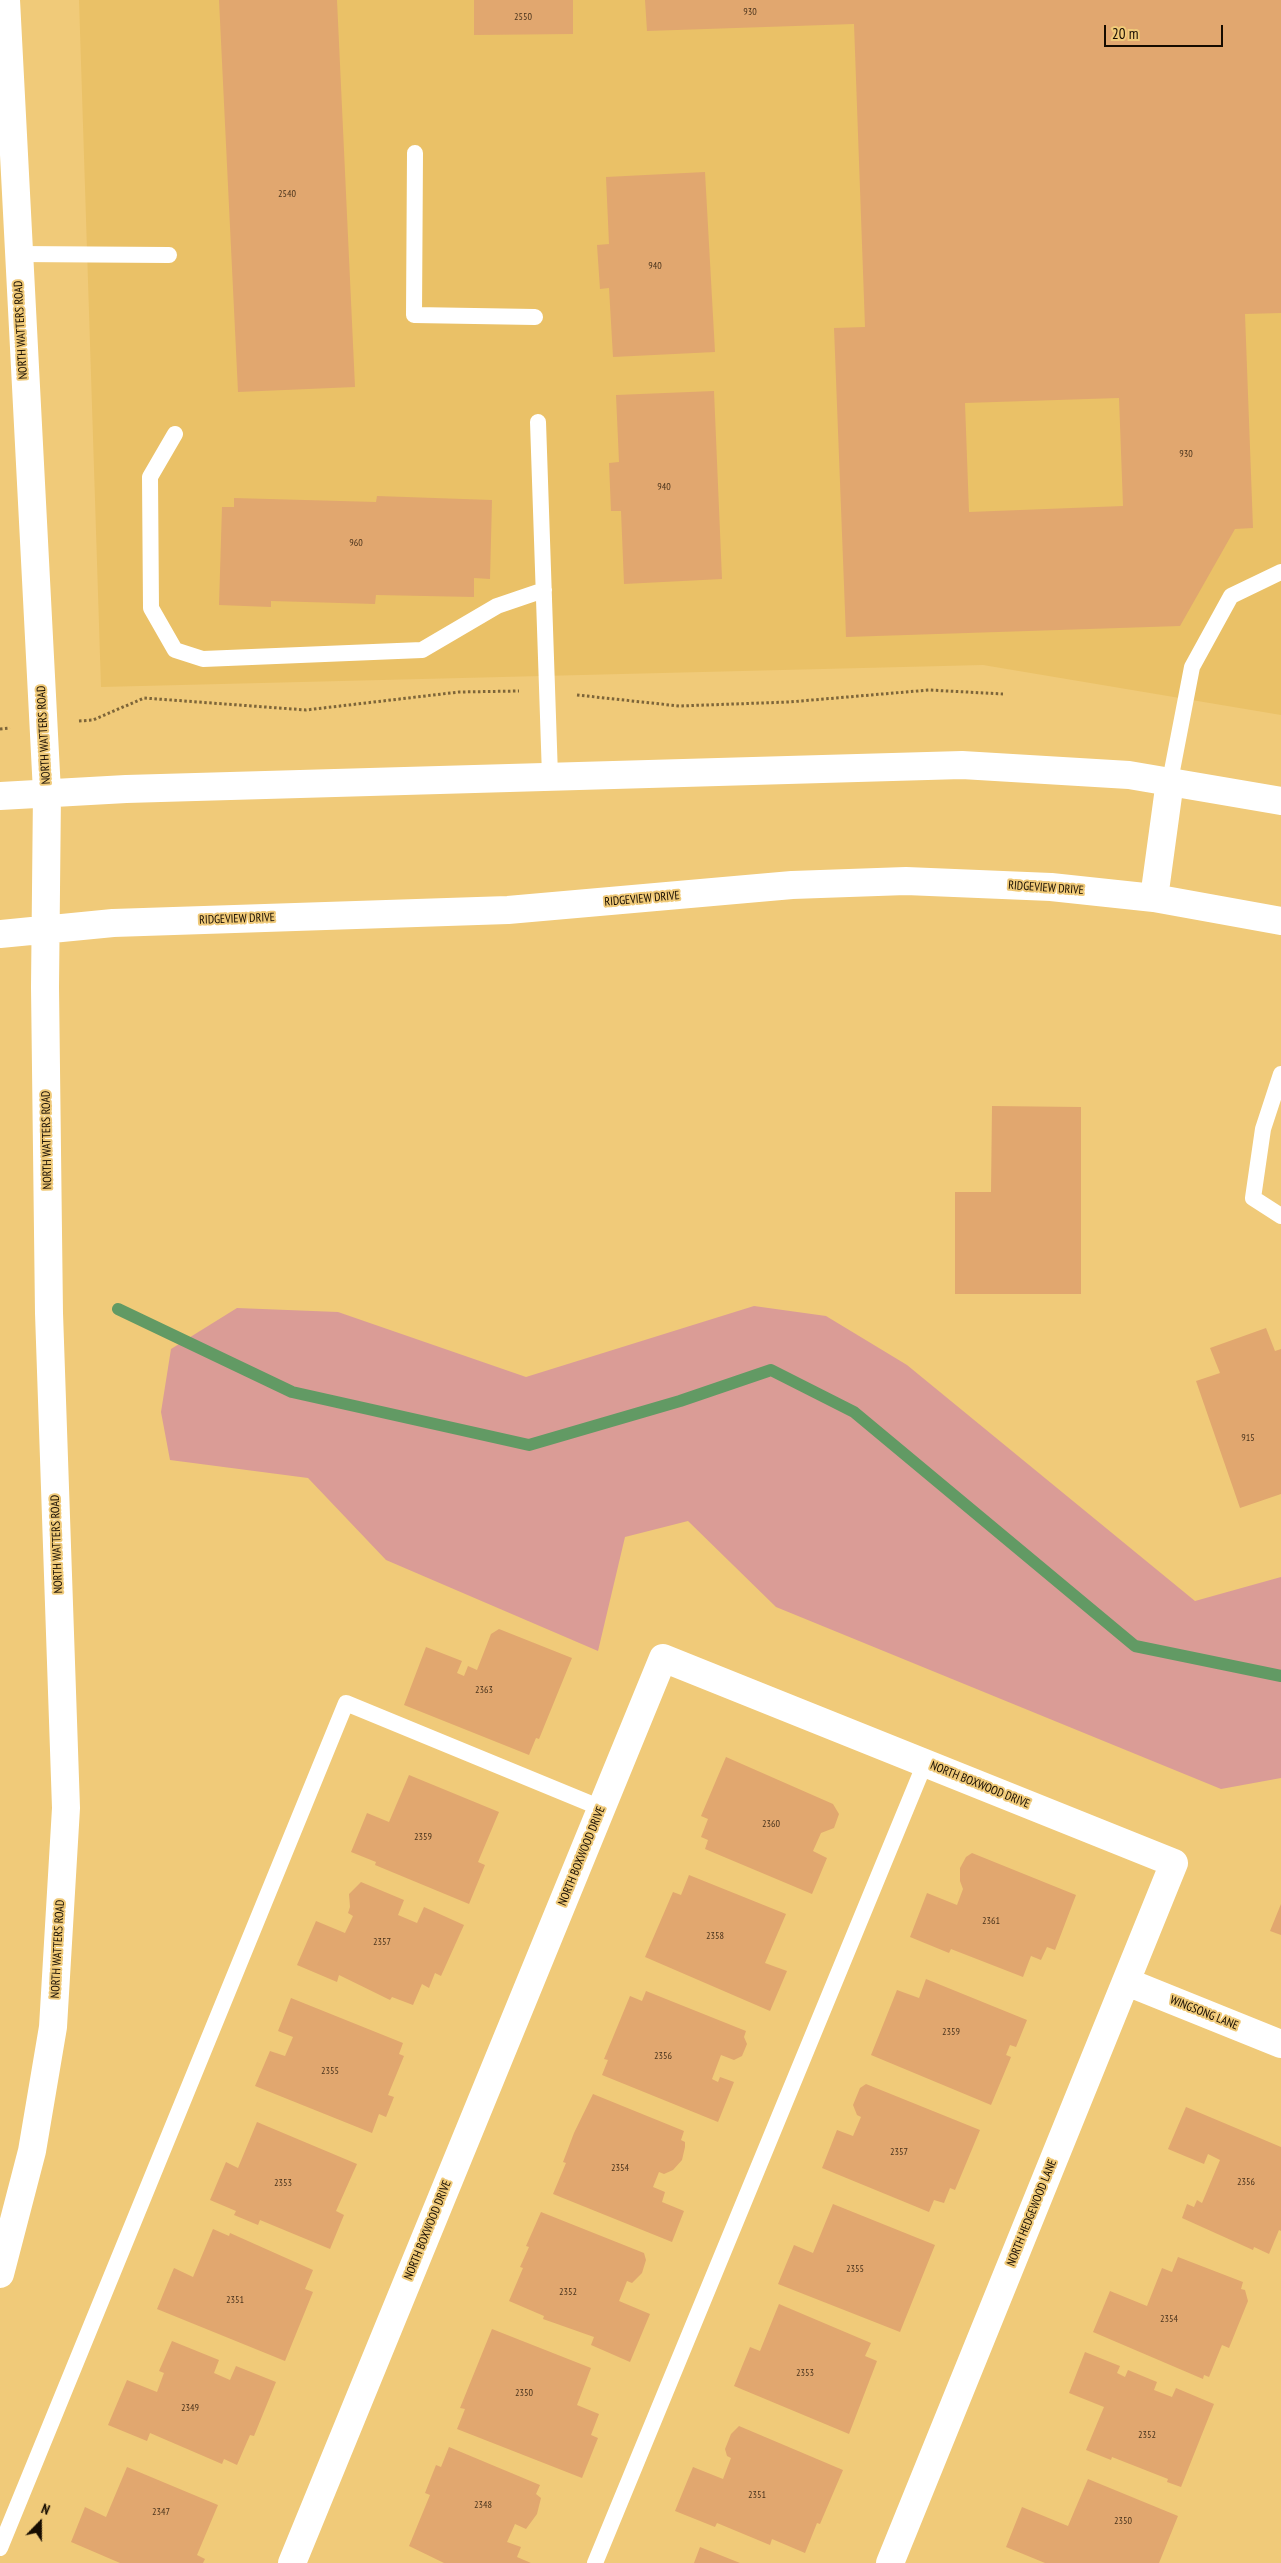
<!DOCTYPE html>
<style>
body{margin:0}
#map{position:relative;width:1281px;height:2563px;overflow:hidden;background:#f0ca79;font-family:"PT Sans Narrow",sans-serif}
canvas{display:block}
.north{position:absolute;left:15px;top:2498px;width:50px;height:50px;-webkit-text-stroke:4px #f0ca79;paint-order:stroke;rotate:22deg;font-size:14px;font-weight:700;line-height:20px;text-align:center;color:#160c00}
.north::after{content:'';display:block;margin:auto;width:18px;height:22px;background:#160c00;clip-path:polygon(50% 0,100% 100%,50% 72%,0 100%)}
.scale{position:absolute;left:1104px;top:25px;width:119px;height:22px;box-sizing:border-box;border:2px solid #160c00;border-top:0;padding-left:6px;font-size:15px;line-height:18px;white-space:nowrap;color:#160c00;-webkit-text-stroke:4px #f0ca79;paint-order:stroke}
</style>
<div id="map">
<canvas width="1281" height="2563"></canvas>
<div class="north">N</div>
<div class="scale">20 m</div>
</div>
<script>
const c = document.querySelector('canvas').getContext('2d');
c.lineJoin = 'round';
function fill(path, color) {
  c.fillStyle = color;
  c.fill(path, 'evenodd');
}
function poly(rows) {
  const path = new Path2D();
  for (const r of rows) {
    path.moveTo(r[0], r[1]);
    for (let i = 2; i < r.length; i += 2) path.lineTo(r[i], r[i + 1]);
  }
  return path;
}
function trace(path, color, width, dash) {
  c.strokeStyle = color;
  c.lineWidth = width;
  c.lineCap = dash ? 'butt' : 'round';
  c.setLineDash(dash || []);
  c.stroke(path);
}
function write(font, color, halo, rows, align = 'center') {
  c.font = font + ' "PT Sans Narrow",sans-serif';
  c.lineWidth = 4;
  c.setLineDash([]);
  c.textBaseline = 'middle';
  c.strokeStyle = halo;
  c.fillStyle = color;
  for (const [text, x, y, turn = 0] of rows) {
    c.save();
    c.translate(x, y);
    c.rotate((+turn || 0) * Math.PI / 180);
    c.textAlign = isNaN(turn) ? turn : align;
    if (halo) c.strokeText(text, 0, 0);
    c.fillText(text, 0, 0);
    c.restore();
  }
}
fill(poly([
 [79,0,1281,0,1281,715,983,665,101,687]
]), '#eac167');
fill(poly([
 [754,1306,826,1316,907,1365,1195,1601,1281,1577,1281,1778,1221,1789,776,1607,688,1521,625,1537,598,1651,386,1560,308,1478,170,1460,161,1412,171,1349,237,1308,338,1312,526,1377]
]), '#da9c96');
trace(poly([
 [118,1309,292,1392,529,1445,680,1401,771,1370,854,1412,1135,1646,1281,1676]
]), '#629a64', 12);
fill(poly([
 [219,0,337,0,355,387,238,392],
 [474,0,573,0,573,34,474,35],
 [645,0,1281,0,1281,313,1245,314,1253,528,1235,529,1180,626,846,637,834,328,865,327,854,24,647,31],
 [1119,398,1123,506,969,512,965,403],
 [705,172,715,352,613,357,609,288,600,289,597,245,609,244,606,177],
 [714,391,722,579,624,584,621,511,611,511,609,463,619,462,616,395],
 [377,496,492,500,490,579,474,578,474,597,376,595,375,604,271,601,271,607,219,605,222,507,234,507,234,498,376,502],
 [992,1106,1081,1107,1081,1294,955,1294,955,1192,991,1192],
 [1266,1328,1275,1351,1281,1349,1281,1494,1240,1508,1196,1381,1220,1373,1210,1348],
 [499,1629,572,1658,539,1739,536,1738,529,1755,404,1705,426,1647,462,1661,457,1673,464,1676,468,1666,477,1670,491,1634],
 [726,1757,833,1804,839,1814,834,1828,821,1833,813,1851,827,1858,812,1894,705,1849,708,1840,701,1837,708,1819,701,1816],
 [409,1775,499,1812,478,1862,485,1865,469,1904,375,1865,376,1862,351,1852,367,1813,389,1822],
 [972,1853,1076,1895,1055,1950,1047,1947,1041,1960,1031,1956,1023,1977,951,1949,949,1953,910,1937,927,1893,957,1905,963,1889,960,1881,960,1868,966,1857],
 [689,1875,786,1914,765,1963,787,1971,770,2011,645,1957,673,1892,681,1895],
 [361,1882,404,1900,398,1915,417,1923,424,1907,464,1925,441,1976,435,1973,429,1988,422,1984,413,2005,392,1997,390,2000,339,1975,337,1982,297,1965,316,1921,345,1933,353,1916,348,1913,350,1907,349,1894],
 [1281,1904,1281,1935,1270,1931],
 [926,1979,1027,2020,1016,2047,1010,2045,1006,2055,1011,2057,991,2105,871,2055,897,1990,919,1998],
 [646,1991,746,2031,744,2037,747,2044,742,2056,734,2060,721,2055,712,2079,718,2082,720,2077,734,2082,718,2122,602,2075,608,2060,604,2059,630,1996,642,2001],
 [291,1998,403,2043,399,2054,404,2056,388,2095,394,2097,386,2117,379,2114,372,2133,255,2086,270,2051,285,2056,293,2037,278,2031],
 [866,2084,980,2130,955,2190,950,2188,944,2203,934,2200,929,2212,822,2168,837,2130,853,2136,861,2117,857,2115,853,2105,860,2088],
 [593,2094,684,2131,681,2140,685,2142,685,2147,682,2160,673,2170,664,2174,659,2172,653,2187,665,2192,662,2202,684,2211,672,2242,553,2194,566,2163,563,2162,574,2133],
 [1186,2107,1281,2147,1281,2231,1279,2230,1269,2254,1254,2247,1253,2250,1182,2218,1187,2204,1194,2207,1197,2200,1202,2203,1220,2160,1208,2154,1204,2164,1168,2149],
 [257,2122,357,2164,336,2211,344,2215,330,2249,260,2220,258,2225,234,2215,236,2211,210,2200,226,2162,238,2168],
 [833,2204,935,2245,900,2332,778,2284,794,2245,813,2253],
 [541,2212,644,2253,646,2260,642,2273,632,2283,627,2281,619,2301,650,2314,630,2362,591,2345,594,2337,543,2319,544,2316,509,2301,523,2268,520,2267,529,2247,526,2246],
 [213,2229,229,2236,230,2233,313,2270,305,2289,313,2292,285,2361,157,2309,174,2268,193,2277],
 [1178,2257,1243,2282,1241,2289,1245,2290,1248,2301,1229,2348,1222,2345,1209,2377,1204,2375,1203,2379,1093,2332,1110,2291,1147,2306,1162,2268,1172,2272],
 [779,2304,871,2343,865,2356,877,2361,849,2434,734,2386,750,2347,760,2351],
 [492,2329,591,2368,577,2405,599,2414,591,2435,598,2438,582,2478,457,2429,465,2409,460,2408],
 [172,2341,219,2360,214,2373,230,2380,236,2366,276,2382,254,2436,250,2435,237,2465,224,2459,222,2464,150,2433,147,2441,108,2425,127,2380,157,2392,164,2373,159,2371],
 [1085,2352,1120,2366,1117,2373,1125,2377,1128,2370,1157,2382,1154,2390,1172,2397,1176,2388,1214,2404,1181,2487,1167,2482,1168,2479,1112,2457,1111,2460,1086,2450,1104,2407,1069,2393],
 [739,2426,843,2470,820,2524,817,2523,805,2553,772,2539,770,2545,717,2523,715,2527,675,2511,693,2467,723,2479,731,2458,727,2456,725,2449,731,2434],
 [449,2447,540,2485,536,2494,541,2498,537,2514,526,2529,515,2524,507,2542,521,2547,517,2557,531,2563,444,2563,409,2546,430,2495,425,2493,436,2465,441,2467],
 [127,2467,218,2505,197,2555,205,2559,203,2563,120,2563,71,2542,85,2507,106,2517],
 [1088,2479,1178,2516,1159,2563,1045,2563,1006,2547,1022,2507,1068,2526],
 [700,2547,740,2563,694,2563]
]), '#e1a76f');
trace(poly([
 [577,695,679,706,789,702,929,690,1003,694],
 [79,721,93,720,144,698,306,710,459,692,519,691],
 [0,729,10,728]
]), '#7d6539', 3, [2.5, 2.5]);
trace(poly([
 [415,153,414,315,535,317],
 [17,254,169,255],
 [538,422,550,776],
 [175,434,150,477,151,608,175,650,203,659,422,650,497,606,544,590],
 [1170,781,1192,667,1231,596,1281,572],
 [1281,1074,1263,1129,1253,1198,1281,1216],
 [0,2548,346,1703,601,1808],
 [595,2563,925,1763]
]), '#fff', 16);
trace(poly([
 [1127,1982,1281,2044],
 [292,2563,663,1658,1174,1863,890,2563]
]), '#fff', 28);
trace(poly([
 [0,796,126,789,962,765,1129,775,1281,801],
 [1154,898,1170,781],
 [0,934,113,923,508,910,792,885,906,881,1051,887,1154,898,1281,921],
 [0,2274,32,2151,53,2027,66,1808,49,1313,45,987,47,792,6,0]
]), '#fff', 28);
write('10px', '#49331c', null, [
 ["930",750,12],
 ["2550",523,17],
 ["2540",287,194],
 ["940",655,266],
 ["930",1186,454],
 ["940",664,487],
 ["960",356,543],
 ["915",1248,1438],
 ["2363",484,1690],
 ["2360",771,1824],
 ["2359",423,1837],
 ["2361",991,1921],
 ["2358",715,1936],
 ["2357",382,1942],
 ["2359",951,2032],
 ["2356",663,2056],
 ["2355",330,2071],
 ["2357",899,2152],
 ["2354",620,2168],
 ["2356",1246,2182],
 ["2353",283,2183],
 ["2355",855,2269],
 ["2352",568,2292],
 ["2351",235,2300],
 ["2354",1169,2319],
 ["2353",805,2373],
 ["2350",524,2393],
 ["2349",190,2408],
 ["2352",1147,2435],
 ["2351",757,2495],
 ["2348",483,2505],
 ["2347",161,2512],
 ["2350",1123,2521]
]);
write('12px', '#160c00', '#f0ca79', [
 ["NORTH WATTERS ROAD",21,330,-93],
 ["NORTH WATTERS ROAD",44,735,-93],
 ["RIDGEVIEW DRIVE",1046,888,4],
 ["RIDGEVIEW DRIVE",642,899,-5],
 ["RIDGEVIEW DRIVE",237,919,-2],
 ["NORTH WATTERS ROAD",47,1140,-91],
 ["NORTH WATTERS ROAD",57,1544,-92],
 ["NORTH BOXWOOD DRIVE",980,1785,22],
 ["NORTH BOXWOOD DRIVE",582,1856,-68],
 ["NORTH WATTERS ROAD",58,1949,-87],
 ["WINGSONG LANE",1204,2013,22],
 ["NORTH HEDGEWOOD LANE",1032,2213,-68],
 ["NORTH BOXWOOD DRIVE",428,2230,-68]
]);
</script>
